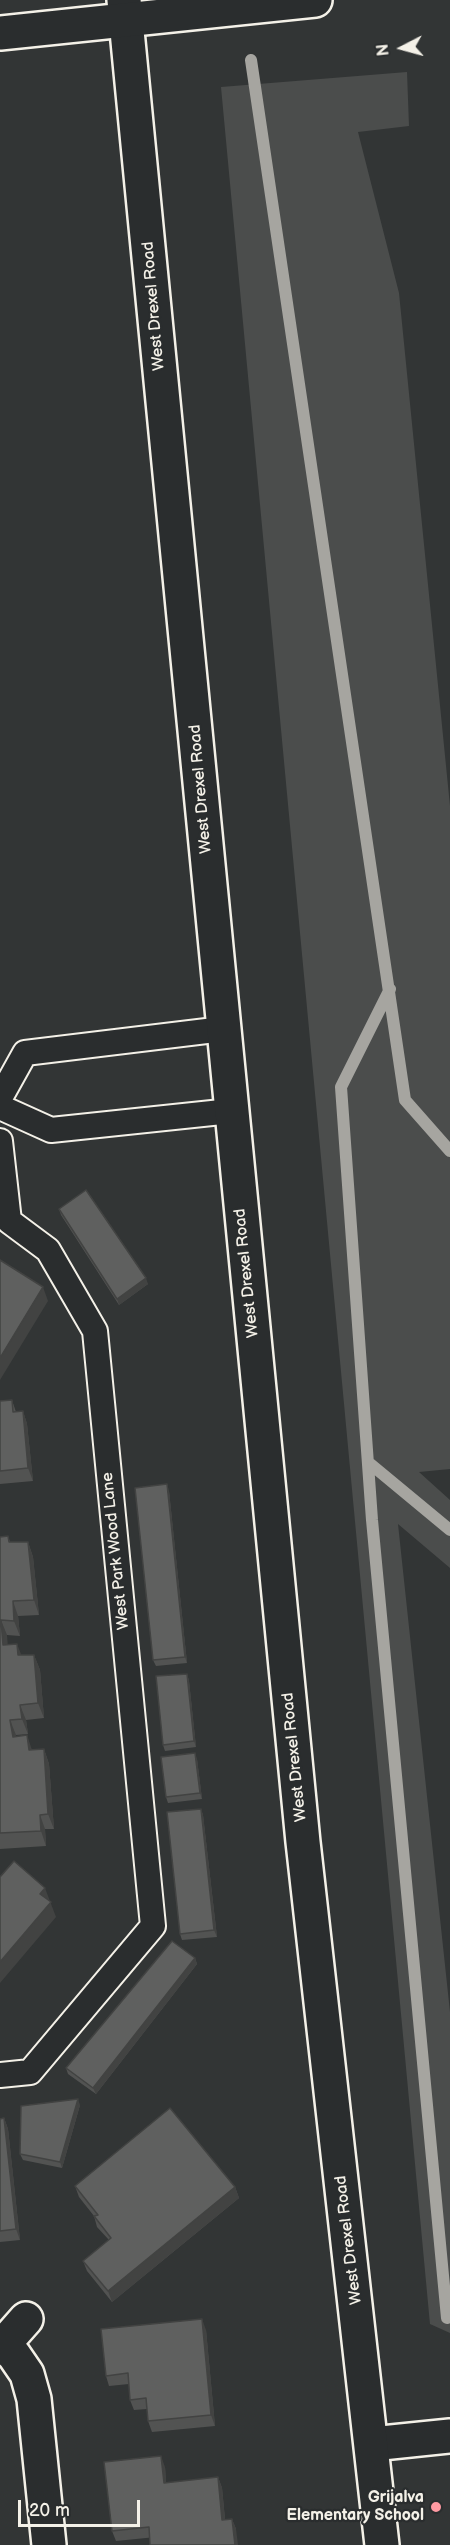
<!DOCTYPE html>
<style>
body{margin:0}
#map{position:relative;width:450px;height:2545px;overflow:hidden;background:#323535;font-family:"Balsamiq Sans",sans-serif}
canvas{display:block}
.north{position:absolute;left:372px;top:18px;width:60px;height:60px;-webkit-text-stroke:4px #2a2d2e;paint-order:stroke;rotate:264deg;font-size:16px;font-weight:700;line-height:24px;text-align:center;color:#f4f1e8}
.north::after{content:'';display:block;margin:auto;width:21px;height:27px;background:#f4f1e8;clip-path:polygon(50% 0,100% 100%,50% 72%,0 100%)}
.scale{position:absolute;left:18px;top:2500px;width:122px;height:27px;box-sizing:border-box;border:3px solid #f4f1e8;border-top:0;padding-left:8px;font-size:18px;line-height:21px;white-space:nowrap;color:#f4f1e8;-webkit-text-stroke:4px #2a2d2e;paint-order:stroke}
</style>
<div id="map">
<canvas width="450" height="2545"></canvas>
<div class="north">N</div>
<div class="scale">20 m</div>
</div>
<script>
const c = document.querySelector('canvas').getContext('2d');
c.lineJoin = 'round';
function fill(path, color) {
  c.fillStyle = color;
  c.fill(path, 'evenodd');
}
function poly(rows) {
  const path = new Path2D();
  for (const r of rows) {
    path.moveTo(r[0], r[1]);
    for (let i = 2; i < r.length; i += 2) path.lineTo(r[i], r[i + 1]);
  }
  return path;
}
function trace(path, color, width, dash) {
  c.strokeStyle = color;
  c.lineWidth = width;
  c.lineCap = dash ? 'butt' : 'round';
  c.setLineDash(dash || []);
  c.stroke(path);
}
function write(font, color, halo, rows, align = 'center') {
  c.font = font + ' "Balsamiq Sans",sans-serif';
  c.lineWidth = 4.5;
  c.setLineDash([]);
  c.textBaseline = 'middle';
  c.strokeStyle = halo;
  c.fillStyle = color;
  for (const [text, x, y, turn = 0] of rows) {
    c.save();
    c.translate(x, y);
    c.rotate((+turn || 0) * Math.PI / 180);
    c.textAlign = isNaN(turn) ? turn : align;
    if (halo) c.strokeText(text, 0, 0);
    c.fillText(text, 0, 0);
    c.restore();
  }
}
fill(poly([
 [407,72,409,126,358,132,399,293,450,806,450,1469,419,1472,450,1500,450,1568,398,1524,450,2012,450,2333,430,2324,221,87]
]), '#4b4d4c');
trace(poly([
 [251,60,405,1100,450,1151],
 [390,989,341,1087,372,1520,447,2318],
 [368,1462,450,1530]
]), '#a6a5a0', 12);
const service = poly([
 [0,1098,25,1053,223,1029],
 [0,1107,51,1130,231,1111],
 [0,1141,9,1221,48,1250,95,1331,153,1926,30,2072,0,2075]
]);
const minor = poly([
 [0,2342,14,2355,27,2374,34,2399,49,2545],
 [3,2345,26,2319],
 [372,2444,450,2436]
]);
const tertiary = poly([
 [124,0,303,1842,382,2545]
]);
const secondary = poly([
 [0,33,315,0]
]);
trace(service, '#f4f1e8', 28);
trace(minor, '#f4f1e8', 38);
trace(tertiary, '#f4f1e8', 38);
trace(secondary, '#f4f1e8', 38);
trace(service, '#2a2d2e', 24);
trace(minor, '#2a2d2e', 33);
trace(tertiary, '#2a2d2e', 33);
trace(secondary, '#2a2d2e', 33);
fill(poly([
 [59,1209,148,1284,119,1305,61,1215],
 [12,1400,16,1412,23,1411,27,1424,33,1481,0,1484,0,1401],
 [169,1491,187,1663,156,1666,153,1660],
 [8,1536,10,1542,28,1542,33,1557,39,1615,18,1616,20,1636,7,1635,7,1645,21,1655,34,1655,40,1670,44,1718,26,1720,28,1734,16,1735,16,1736,32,1750,44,1749,49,1764,54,1829,45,1829,46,1846,0,1849,0,1537],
 [187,1674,189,1681,196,1747,165,1751,163,1745],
 [197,1759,202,1799,168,1803,166,1797],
 [201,1809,203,1815,217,1937,182,1940,180,1934],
 [195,1958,197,1964,96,2094,68,2074,66,2068],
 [80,2105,62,2168,23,2160,20,2154],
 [4,2118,8,2129,20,2240,0,2242,0,2119],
 [75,2186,235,2187,239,2198,112,2302,87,2271,83,2261,109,2240,97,2227,94,2216,79,2197],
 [206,2330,215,2426,152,2432,148,2421,147,2409,134,2410,130,2400,129,2384,109,2386,106,2376],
 [165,2467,166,2483,218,2477,222,2488,225,2519,232,2519,236,2529,116,2541,112,2531]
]), '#525352');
fill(poly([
 [146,1278,148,1284,119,1305,117,1299],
 [43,1287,48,1301,0,1380,0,1358],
 [23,1411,27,1424,33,1481,28,1468],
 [167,1484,169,1491,187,1663,185,1657],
 [28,1542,33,1557,39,1615,34,1600],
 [13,1601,18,1616,20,1636,14,1621],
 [1,1620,7,1635,9,1660,3,1645],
 [17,1644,23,1659,18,1655],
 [34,1655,40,1670,44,1718,38,1703],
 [187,1674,189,1681,196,1747,194,1741],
 [20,1705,26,1720,28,1734,22,1719],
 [10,1720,16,1735,18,1752,13,1737],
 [27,1735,32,1750,29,1750],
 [44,1749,49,1764,54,1829,48,1814],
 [195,1753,197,1759,202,1799,200,1793],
 [201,1809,203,1815,217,1937,214,1930],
 [40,1815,45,1829,46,1846,41,1831],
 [45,1888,56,1917,0,1983,0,1962,40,1894],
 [195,1958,197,1964,96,2094,93,2088],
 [78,2099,80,2105,62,2168,60,2162],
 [4,2118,8,2129,20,2240,16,2229],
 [235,2187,239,2198,112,2302,108,2291],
 [202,2319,206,2330,215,2426,211,2415],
 [161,2456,165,2467,167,2494,164,2483],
 [218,2477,222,2488,226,2530,222,2520],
 [232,2519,236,2529,238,2545,235,2545]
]), '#424342');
const building = poly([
 [86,1190,146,1278,117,1299,59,1209,86,1190],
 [0,1260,43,1287,0,1358,0,1260],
 [12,1400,13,1412,23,1411,28,1468,0,1471,0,1401,12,1400],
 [167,1484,185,1657,153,1660,135,1488,167,1484],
 [8,1536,9,1542,28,1542,34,1600,13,1601,14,1621,1,1620,3,1645,17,1644,18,1655,34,1655,38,1703,20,1705,22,1719,10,1720,13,1737,27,1735,29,1750,44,1749,48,1814,40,1815,41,1831,0,1833,0,1537,8,1536],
 [187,1674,194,1741,163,1745,156,1676,187,1674],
 [195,1753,200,1793,166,1797,161,1757,195,1753],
 [201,1809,214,1930,180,1934,167,1812,201,1809],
 [14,1861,45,1888,40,1894,51,1902,0,1962,0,1877,14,1861],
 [172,1941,195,1958,93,2088,66,2068,172,1941],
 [78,2099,60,2162,20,2154,21,2106,78,2099],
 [170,2108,235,2187,108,2291,83,2261,111,2238,94,2216,98,2215,75,2186,170,2108],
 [4,2118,16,2229,0,2231,0,2119,4,2118],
 [202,2319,211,2415,148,2421,146,2398,130,2400,128,2373,106,2376,101,2329,202,2319],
 [161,2456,164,2483,218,2477,222,2520,232,2519,235,2545,150,2545,149,2527,112,2531,104,2462,161,2456]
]);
fill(building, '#5f605f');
trace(building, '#424342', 1.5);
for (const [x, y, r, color] of [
 [436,2507,6,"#ff9aa2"]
]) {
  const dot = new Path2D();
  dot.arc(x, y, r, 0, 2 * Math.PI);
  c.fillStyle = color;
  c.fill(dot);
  trace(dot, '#2a2d2e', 2);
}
write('16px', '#f4f1e8', '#2a2d2e', [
 ["West Drexel Road",154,306,-95],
 ["West Drexel Road",201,789,-95],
 ["West Drexel Road",247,1273,-96],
 ["West Park Wood Lane",116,1551,-96],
 ["West Drexel Road",295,1757,-96],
 ["West Drexel Road",349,2240,-97]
]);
write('bold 16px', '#f4f1e8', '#2a2d2e', [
 ["Grijalva",424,2498],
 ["Elementary School",424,2516]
], 'right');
</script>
